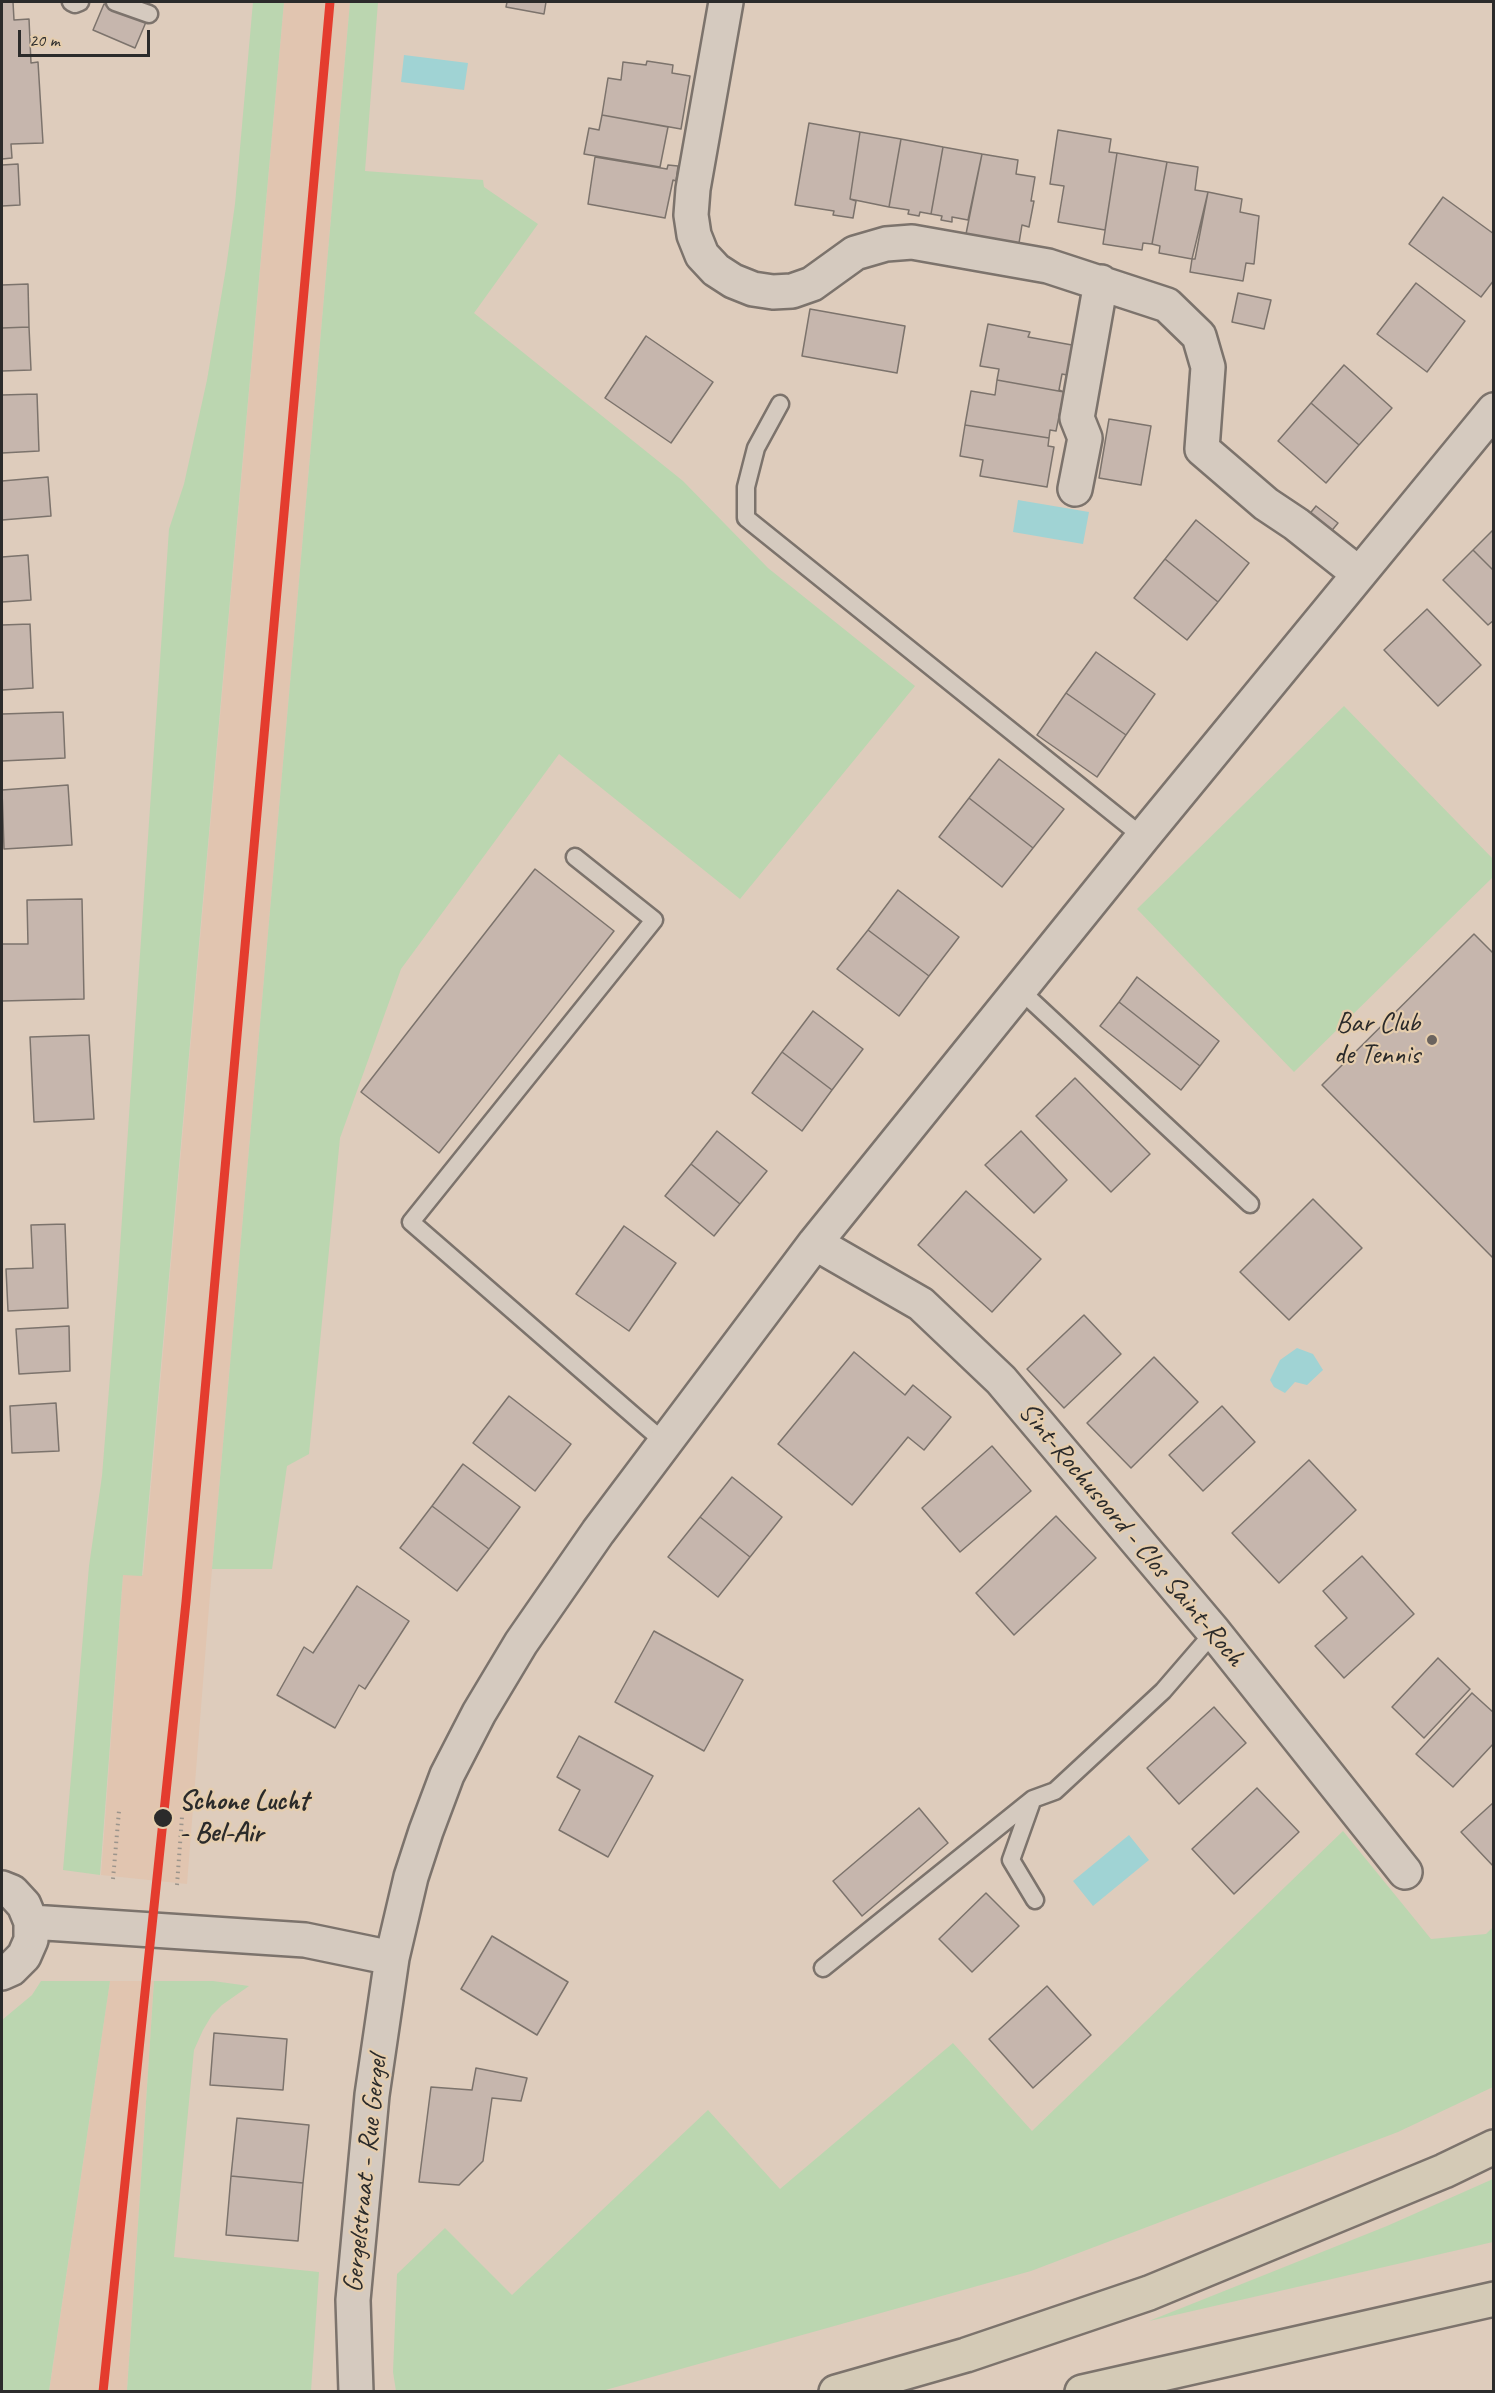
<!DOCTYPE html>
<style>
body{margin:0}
#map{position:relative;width:1495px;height:2393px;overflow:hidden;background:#deccbc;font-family:Caveat,sans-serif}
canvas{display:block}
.frame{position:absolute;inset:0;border:3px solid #2b2b2b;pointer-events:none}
.scale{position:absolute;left:18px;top:30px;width:132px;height:27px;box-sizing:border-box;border:3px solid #2b2b2b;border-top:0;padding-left:8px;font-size:18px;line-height:21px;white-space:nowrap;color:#2b2b2b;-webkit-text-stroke:4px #e5cdad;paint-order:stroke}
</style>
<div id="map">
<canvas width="1495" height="2393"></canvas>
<div class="frame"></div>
<div class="scale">20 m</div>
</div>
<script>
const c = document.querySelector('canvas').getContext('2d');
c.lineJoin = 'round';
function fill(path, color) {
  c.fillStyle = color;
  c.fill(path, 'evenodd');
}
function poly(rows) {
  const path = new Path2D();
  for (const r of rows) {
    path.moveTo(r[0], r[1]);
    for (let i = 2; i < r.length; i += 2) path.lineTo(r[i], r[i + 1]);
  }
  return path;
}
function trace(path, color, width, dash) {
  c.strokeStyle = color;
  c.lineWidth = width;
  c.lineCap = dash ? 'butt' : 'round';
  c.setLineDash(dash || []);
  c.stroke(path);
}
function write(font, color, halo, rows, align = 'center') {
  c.font = font + ' Caveat,sans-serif';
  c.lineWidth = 4.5;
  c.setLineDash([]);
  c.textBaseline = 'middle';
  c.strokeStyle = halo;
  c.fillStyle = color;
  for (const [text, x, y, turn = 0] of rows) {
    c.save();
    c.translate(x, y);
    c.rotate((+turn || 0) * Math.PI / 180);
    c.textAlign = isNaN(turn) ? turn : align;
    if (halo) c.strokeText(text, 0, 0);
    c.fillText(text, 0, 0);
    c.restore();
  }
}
fill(poly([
 [284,2,350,2,212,1569,187,1884,101,1875,123,1574,143,1575],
 [110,1981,154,1981,127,2391,49,2392]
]), '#e1c5b0');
fill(poly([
 [253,2,284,2,142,1576,123,1575,100,1875,63,1870,89,1566,102,1476,118,1277,169,529,184,484,207,380,226,268,235,204],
 [350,2,378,2,365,171,483,180,484,187,538,224,474,313,683,481,768,568,915,686,740,899,559,754,401,969,340,1138,309,1454,287,1466,272,1569,212,1569],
 [1344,706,1493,859,1493,877,1294,1072,1137,909],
 [1343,1831,1431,1939,1486,1934,1493,1927,1493,2087,1398,2132,1031,2271,602,2391,396,2391,393,2372,397,2274,445,2228,512,2295,708,2110,780,2189,953,2043,1032,2131],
 [41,1981,110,1981,49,2391,2,2391,2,2020,32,1995],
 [154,1981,213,1981,249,1986,222,2005,212,2015,203,2030,194,2050,174,2257,319,2272,311,2391,127,2391],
 [1493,2179,1493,2242,1149,2321,1387,2226]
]), '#bbd6b0');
fill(poly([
 [404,55,468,63,464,90,401,82],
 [1018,500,1089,512,1083,544,1013,532],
 [1297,1348,1313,1354,1323,1370,1307,1385,1295,1382,1285,1393,1274,1387,1270,1380,1280,1360],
 [1129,1835,1149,1860,1093,1906,1073,1881]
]), '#a0d3d4');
const building = poly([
 [2,2,13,2,14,20,29,19,31,63,38,62,43,143,11,144,12,158,2,159,2,2],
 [507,2,546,2,544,14,506,7,507,2],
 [104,4,146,22,135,48,93,30,104,4],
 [647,61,673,65,672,73,690,76,681,129,602,115,608,78,621,80,623,62,646,65,647,61],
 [602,115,668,127,660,167,584,154,589,128,599,130,602,115],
 [809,123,860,132,850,199,856,201,853,218,833,215,834,211,795,205,809,123],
 [1058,130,1111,139,1109,152,1117,153,1105,230,1058,222,1064,186,1050,184,1058,130],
 [860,132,901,139,889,207,850,199,860,132],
 [901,139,943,147,931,214,920,212,919,216,908,214,909,210,889,207,901,139],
 [943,147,982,154,968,220,952,217,952,222,941,220,942,216,931,214,943,147],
 [1117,153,1167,162,1152,244,1143,243,1142,250,1103,244,1117,153],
 [982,154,1018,160,1016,174,1035,177,1031,201,1034,201,1029,227,1022,225,1019,243,966,234,982,154],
 [595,157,667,169,668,165,678,166,676,181,673,180,665,218,588,204,595,157],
 [1167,162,1198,167,1195,190,1208,192,1192,259,1159,253,1160,246,1152,244,1167,162],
 [18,164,20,205,2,206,2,165,18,164],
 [1208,192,1242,199,1240,212,1259,216,1254,264,1246,263,1243,281,1190,272,1192,259,1195,259,1208,192],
 [1443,197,1494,234,1494,280,1481,297,1409,244,1443,197],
 [1416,283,1465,321,1427,372,1377,334,1416,283],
 [28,284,29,327,2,328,2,285,28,284],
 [1238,293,1271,300,1264,329,1232,322,1238,293],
 [810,309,905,326,897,373,802,356,810,309],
 [988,324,1030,332,1028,337,1072,345,1067,375,1062,374,1059,390,1064,392,997,380,999,369,980,366,988,324],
 [29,327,31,370,2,371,2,328,29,327],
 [646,336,713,382,671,443,605,398,646,336],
 [1344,365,1392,408,1359,445,1311,403,1344,365],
 [997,380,1064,392,1056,431,1050,430,1049,438,965,425,971,391,995,395,997,380],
 [37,394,39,451,2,453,2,395,37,394],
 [1311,403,1359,445,1326,483,1278,441,1311,403],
 [1109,419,1151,426,1141,485,1099,478,1109,419],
 [965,425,1049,438,1048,446,1054,447,1047,487,980,476,983,460,960,456,965,425],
 [48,477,51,516,2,520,2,481,48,477],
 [1316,506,1338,523,1325,539,1303,522,1316,506],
 [1196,520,1249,563,1218,602,1165,559,1196,520],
 [1494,529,1494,571,1473,550,1494,529],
 [1473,550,1494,571,1494,620,1488,625,1443,580,1473,550],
 [28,555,31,600,2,602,2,557,28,555],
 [1165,559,1218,602,1187,640,1134,598,1165,559],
 [1427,609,1481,665,1438,706,1384,650,1427,609],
 [30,624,33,688,2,690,2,625,30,624],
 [1096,652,1155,694,1126,735,1066,693,1096,652],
 [1066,693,1126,735,1097,777,1037,735,1066,693],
 [63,712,65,758,2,761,2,714,63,712],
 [999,759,1064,809,1033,848,969,798,999,759],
 [68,785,72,845,4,849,2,790,68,785],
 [969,798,1033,848,1002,887,939,837,969,798],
 [535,869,614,931,439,1153,361,1092,535,869],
 [898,890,959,937,929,976,868,930,898,890],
 [82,899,84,999,2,1001,2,944,28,944,27,900,82,899],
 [868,930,929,976,899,1016,837,969,868,930],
 [1474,934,1494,954,1494,1259,1322,1085,1474,934],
 [1137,977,1219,1041,1200,1066,1119,1002,1137,977],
 [1119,1002,1200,1066,1181,1090,1100,1026,1119,1002],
 [813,1011,863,1049,832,1090,782,1052,813,1011],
 [89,1035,94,1119,34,1122,30,1037,89,1035],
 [782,1052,832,1090,802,1131,752,1093,782,1052],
 [1075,1078,1150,1154,1111,1192,1036,1116,1075,1078],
 [717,1131,767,1171,740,1204,691,1164,717,1131],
 [1021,1131,1067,1180,1034,1213,985,1165,1021,1131],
 [691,1164,740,1204,714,1236,665,1196,691,1164],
 [966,1191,1041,1259,992,1312,918,1245,966,1191],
 [1313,1199,1362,1248,1289,1320,1240,1272,1313,1199],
 [65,1224,68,1308,8,1311,6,1269,33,1268,31,1225,65,1224],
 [624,1226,676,1263,629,1331,576,1294,624,1226],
 [1084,1315,1121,1354,1064,1408,1027,1369,1084,1315],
 [69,1326,70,1371,19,1374,16,1329,69,1326],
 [854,1352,905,1395,913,1385,951,1417,924,1450,908,1437,852,1505,778,1444,854,1352],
 [1154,1357,1198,1402,1131,1468,1087,1423,1154,1357],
 [509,1396,571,1444,535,1491,473,1443,509,1396],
 [56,1403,59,1451,12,1453,10,1406,56,1403],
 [1222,1406,1255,1442,1203,1491,1169,1455,1222,1406],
 [992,1446,1031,1491,960,1552,922,1508,992,1446],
 [1309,1460,1356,1510,1279,1583,1232,1533,1309,1460],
 [463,1464,520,1507,489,1549,432,1506,463,1464],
 [732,1477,782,1517,750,1557,700,1517,732,1477],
 [432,1506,489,1549,457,1591,400,1548,432,1506],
 [1056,1516,1096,1558,1014,1635,976,1593,1056,1516],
 [700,1517,750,1557,718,1597,668,1557,700,1517],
 [1362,1556,1414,1614,1344,1678,1315,1646,1347,1618,1323,1591,1362,1556],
 [357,1586,409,1621,365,1689,359,1685,335,1728,277,1695,304,1647,313,1653,357,1586],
 [654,1631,743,1680,704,1751,615,1702,654,1631],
 [1438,1658,1470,1689,1424,1738,1392,1707,1438,1658],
 [1472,1693,1494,1713,1494,1743,1453,1787,1416,1754,1472,1693],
 [1214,1707,1246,1743,1179,1804,1147,1768,1214,1707],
 [579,1736,653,1776,608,1857,559,1830,580,1790,557,1777,579,1736],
 [1257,1788,1299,1832,1234,1894,1192,1849,1257,1788],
 [1494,1802,1494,1867,1461,1832,1494,1802],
 [919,1808,948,1843,862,1916,833,1881,919,1808],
 [986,1893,1019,1926,972,1972,939,1939,986,1893],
 [492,1936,568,1982,537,2035,461,1989,492,1936],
 [1047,1986,1091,2035,1033,2088,989,2039,1047,1986],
 [214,2033,287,2039,283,2090,210,2085,214,2033],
 [476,2068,527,2078,521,2101,492,2098,483,2161,459,2185,419,2182,431,2087,472,2090,476,2068],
 [237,2118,309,2125,303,2183,231,2176,237,2118],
 [231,2176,303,2183,298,2241,226,2235,231,2176]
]);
fill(building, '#c6b6ad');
trace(building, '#7c736c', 1.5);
const lane = poly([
 [71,2,75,4,80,2],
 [115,2,149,14],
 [780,404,756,448,746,487,746,518,1143,837],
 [575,857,654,920,411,1222,664,1442],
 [1019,989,1250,1204],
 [1032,1801,1011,1860,1035,1900],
 [823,1968,1033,1799,1055,1791,1163,1691,1214,1632]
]);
const street = poly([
 [726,2,693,189,691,215,694,235,702,255,716,270,733,281,753,289,773,292,792,291,812,284,855,253,886,244,912,242,1048,266,1167,305,1199,336,1208,367,1202,449,1266,504,1296,524,1359,574],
 [1075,489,1085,438,1077,418,1101,282],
 [815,1243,921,1304,1001,1380,1214,1632,1405,1872],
 [2,1888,12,1892,24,1905,31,1922,31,1940,24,1956,11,1969,2,1973],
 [31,1922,305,1940,392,1958],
 [356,2392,353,2300,372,2095,392,1958,411,1877,426,1831,447,1775,479,1713,521,1643,598,1532,815,1243,1143,837,1494,410]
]);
const highway = poly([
 [836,2392,966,2355,1149,2293,1444,2171,1494,2147],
 [1082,2392,1494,2299]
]);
trace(lane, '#7c736c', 21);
trace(street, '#7c736c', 38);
trace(highway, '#7c736c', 38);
trace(poly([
 [113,1879,119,1811],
 [177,1885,182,1817]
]), '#9c958c', 4, [1.5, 4.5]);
trace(lane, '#d5cabf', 16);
trace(street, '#d5cabf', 33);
trace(highway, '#d4cab6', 33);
trace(poly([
 [103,2392,186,1602,330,2]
]), '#e43c2e', 9);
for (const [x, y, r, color] of [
 [1432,1040,6,"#6a635e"],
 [163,1818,10,"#2b2b2b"]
]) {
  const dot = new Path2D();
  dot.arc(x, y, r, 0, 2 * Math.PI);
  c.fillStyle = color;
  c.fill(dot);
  trace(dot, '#e5cdad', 2);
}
write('28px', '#2b2b2b', '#e5cdad', [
 ["Bar Club",1420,1024],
 ["de Tennis",1420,1056]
], 'right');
write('28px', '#2b2b2b', '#e5cdad', [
 ["Sint-Rochusoord - Clos Saint-Roch",1131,1535,50],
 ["Gergelstraat - Rue Gergel",366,2174,-84]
]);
write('bold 28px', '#2b2b2b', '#e5cdad', [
 ["Schone Lucht",179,1802],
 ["- Bel-Air",179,1834]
], 'left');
</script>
